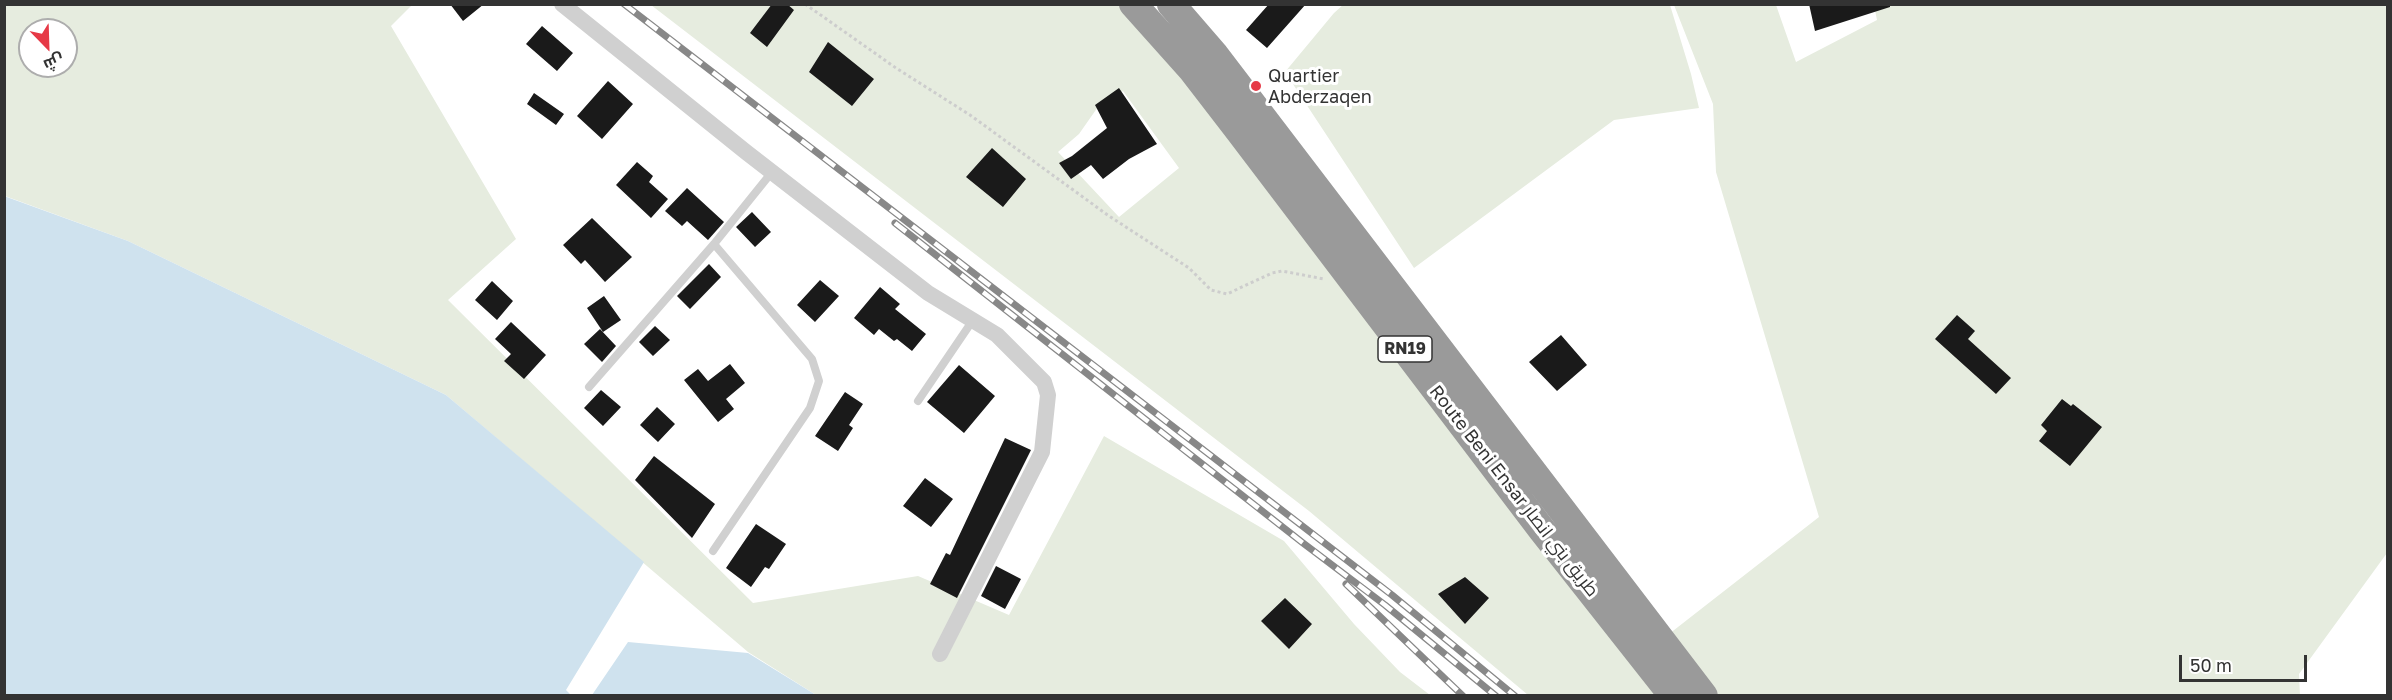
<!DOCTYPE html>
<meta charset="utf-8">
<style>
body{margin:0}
#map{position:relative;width:2392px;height:700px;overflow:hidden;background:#fff;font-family:"Golos Text",Cairo,sans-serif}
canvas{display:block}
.frame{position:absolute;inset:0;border:6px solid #333;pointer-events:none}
.north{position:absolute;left:18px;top:18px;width:60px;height:60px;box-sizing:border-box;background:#fff;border:2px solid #adadad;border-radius:50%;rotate:157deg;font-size:16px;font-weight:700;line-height:24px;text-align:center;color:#333}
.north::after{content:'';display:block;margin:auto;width:21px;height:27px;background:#e63946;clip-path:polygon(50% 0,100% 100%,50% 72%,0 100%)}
.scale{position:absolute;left:2179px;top:655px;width:128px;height:27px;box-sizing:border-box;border:3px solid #333;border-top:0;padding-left:8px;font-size:18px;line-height:21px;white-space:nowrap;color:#333;-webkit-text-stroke:4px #fff;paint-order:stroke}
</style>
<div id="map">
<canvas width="2392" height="700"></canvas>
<div class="frame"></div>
<div class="north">ش</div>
<div class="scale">50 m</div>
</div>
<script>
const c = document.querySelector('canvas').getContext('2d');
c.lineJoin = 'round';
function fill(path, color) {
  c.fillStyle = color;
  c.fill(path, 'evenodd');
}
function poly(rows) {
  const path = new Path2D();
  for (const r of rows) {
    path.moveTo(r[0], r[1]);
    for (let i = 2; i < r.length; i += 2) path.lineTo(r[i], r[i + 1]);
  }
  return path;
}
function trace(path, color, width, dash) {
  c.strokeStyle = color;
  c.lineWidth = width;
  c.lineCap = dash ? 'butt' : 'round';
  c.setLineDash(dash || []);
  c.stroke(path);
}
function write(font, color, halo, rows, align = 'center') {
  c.font = font + ' "Golos Text",Cairo,sans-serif';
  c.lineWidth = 6;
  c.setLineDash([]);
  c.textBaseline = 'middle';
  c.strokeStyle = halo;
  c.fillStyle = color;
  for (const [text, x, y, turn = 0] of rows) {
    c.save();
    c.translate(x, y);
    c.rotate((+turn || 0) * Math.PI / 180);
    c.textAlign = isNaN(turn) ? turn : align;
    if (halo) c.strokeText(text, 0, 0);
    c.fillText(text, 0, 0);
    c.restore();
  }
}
fill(poly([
 [1344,4,1670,5,1691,74,1699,108,1614,120,1414,268,1285,72,1334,13],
 [4,5,412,5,391,26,516,239,448,300,753,603,918,576,1009,615,1104,436,1284,541,1354,624,1400,672,1430,695,816,695,748,652,446,395,128,241,5,196],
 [30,30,66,30,66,66,30,66],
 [651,5,1120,5,1162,49,1661,695,1528,695,1309,511],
 [1123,91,1179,168,1119,217,1058,152,1079,134,1100,104],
 [1674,5,1776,5,1796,62,1877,20,1874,5,2387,5,2387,553,2299,674,2300,695,1717,695,1669,634,1819,517,1716,172,1713,104]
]), '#e6ecdf');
fill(poly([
 [4,196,128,241,446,395,644,562,566,690,571,695,5,695],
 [628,642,748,653,816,695,592,695]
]), '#cfe2ee');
fill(poly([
 [450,4,484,4,463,21],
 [772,4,787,4,794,10,767,47,750,33],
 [1269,4,1306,4,1267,48,1246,30],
 [1809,4,1890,4,1890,7,1815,31],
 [542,26,573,53,557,71,526,44],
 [828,42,874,79,852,106,809,72],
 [608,81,633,104,602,139,577,116],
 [1119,88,1157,144,1129,159,1103,179,1091,165,1071,179,1059,163,1072,156,1107,128,1095,105],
 [534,93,564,114,556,125,527,104],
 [992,148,1026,179,1003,207,966,177],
 [637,162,653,176,649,182,668,199,651,218,616,185],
 [687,188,724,222,708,240,687,221,682,226,665,211],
 [752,212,771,232,755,247,736,227],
 [592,218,632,257,605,282,585,260,581,264,563,245],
 [709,264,721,277,690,309,677,296],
 [820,280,839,296,815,322,797,305],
 [492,281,513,301,497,320,475,300],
 [880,287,900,304,895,309,926,334,912,351,897,339,894,341,879,329,874,335,854,318],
 [604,296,621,320,603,332,587,308],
 [1957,315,1975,331,1968,339,2011,378,1996,394,1935,339],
 [511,322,546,355,524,379,504,361,511,354,495,339],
 [655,326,670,340,653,356,639,342],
 [600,329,616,346,602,362,584,344],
 [1561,335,1587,365,1557,391,1529,362],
 [730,364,745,383,726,399,734,409,718,422,684,380,698,369,708,381],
 [959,365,995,396,964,433,927,402],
 [601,390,621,407,603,426,584,408],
 [845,392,863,404,849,425,853,428,838,451,815,436],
 [2062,399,2071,406,2073,404,2102,427,2070,466,2039,441,2047,431,2041,425],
 [657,407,675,424,658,442,640,425],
 [1005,438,1031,450,957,598,930,584,946,553,950,555],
 [654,456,715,504,692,538,635,480],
 [925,478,953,499,931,527,903,506],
 [756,524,786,544,769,569,765,567,751,587,726,568],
 [996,566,1021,579,1005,609,981,596],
 [1465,577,1489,598,1465,624,1438,594],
 [1285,598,1312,624,1289,649,1261,621]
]), '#1a1a1a');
trace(poly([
 [805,4,896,68,970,115,1109,216,1189,268,1211,290,1227,294,1272,273,1282,271,1324,279]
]), '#cdcdcd', 3, [3, 3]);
trace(poly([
 [589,387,714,244,772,172],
 [918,401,973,320],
 [713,551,810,408,819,381,812,359,714,244]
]), '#d0d0d0', 8);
trace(poly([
 [562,4,746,152,928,293,997,335,1044,382,1048,395,1042,452,940,654]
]), '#d0d0d0', 16);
trace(poly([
 [1133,4,1192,70,1239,131,1542,530,1673,696],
 [1171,4,1215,55,1704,696]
]), '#9a9a9a', 28);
const rail = poly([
 [624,4,1392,595,1515,696],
 [895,223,1303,543,1385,605,1496,696],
 [1346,584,1463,696]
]);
trace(rail, '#888', 7);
trace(rail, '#fff', 4.5, [14]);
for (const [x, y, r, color] of [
 [1256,86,6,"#e63946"]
]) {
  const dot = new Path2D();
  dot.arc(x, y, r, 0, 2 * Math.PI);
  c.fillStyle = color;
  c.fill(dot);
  trace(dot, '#fff', 2);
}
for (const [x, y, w] of [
 [1405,349,54]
]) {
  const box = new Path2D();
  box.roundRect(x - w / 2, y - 13, w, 26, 4.5);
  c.fillStyle = '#fff';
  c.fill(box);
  trace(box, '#333', 1.5);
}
write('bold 16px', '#333', null, [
 ["RN19",1405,349]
]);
write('18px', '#333', '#fff', [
 ["Quartier",1268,76],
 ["Abderzaqen",1268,97]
], 'left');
write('18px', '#333', '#fff', [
 ["Route Beni Ensar طريق بني انصار",1514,491,52]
]);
</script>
